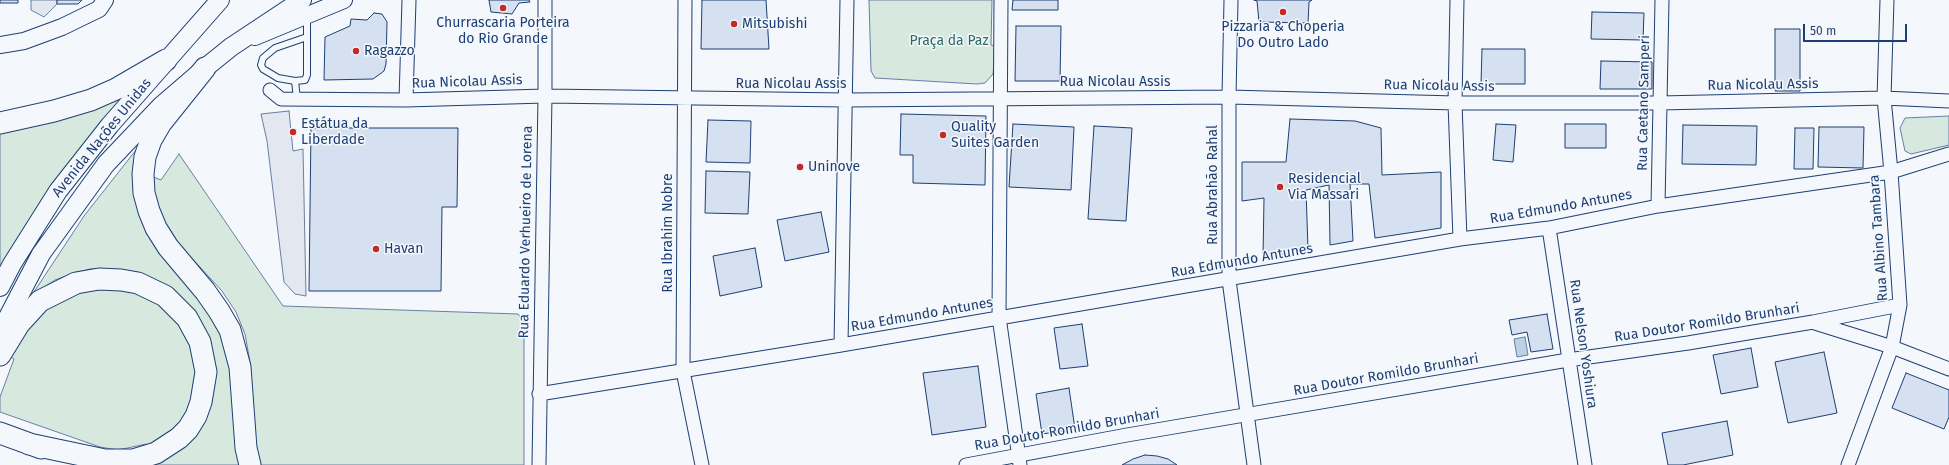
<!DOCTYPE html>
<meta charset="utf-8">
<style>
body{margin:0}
#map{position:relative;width:1949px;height:465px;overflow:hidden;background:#f4f7fb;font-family:"Fira Sans",sans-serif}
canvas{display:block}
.scale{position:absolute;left:1803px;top:24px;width:104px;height:18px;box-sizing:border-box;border:2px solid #1d3f73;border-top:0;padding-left:5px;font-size:12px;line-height:14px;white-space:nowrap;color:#1d3f73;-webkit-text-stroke:3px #f4f7fb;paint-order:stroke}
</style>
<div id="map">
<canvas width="1949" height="465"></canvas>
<div class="scale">50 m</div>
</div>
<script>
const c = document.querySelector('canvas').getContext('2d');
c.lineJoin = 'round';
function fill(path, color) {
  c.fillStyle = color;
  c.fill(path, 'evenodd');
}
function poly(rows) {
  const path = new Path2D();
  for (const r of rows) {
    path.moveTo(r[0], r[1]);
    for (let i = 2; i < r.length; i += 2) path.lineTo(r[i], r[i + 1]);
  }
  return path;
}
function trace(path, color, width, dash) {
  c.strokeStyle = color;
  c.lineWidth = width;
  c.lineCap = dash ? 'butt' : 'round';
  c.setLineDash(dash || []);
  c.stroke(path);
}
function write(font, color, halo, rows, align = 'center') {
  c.font = font + ' "Fira Sans",sans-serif';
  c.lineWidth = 3;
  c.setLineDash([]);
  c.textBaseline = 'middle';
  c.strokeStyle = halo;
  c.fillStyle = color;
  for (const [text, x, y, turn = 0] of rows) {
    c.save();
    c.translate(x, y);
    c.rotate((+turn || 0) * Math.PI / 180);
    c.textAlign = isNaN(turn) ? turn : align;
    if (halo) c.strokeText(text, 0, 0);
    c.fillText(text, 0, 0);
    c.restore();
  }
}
const green = poly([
 [869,0,992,0,991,45,996,46,993,74,985,83,977,84,875,78,871,71,869,0],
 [136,84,0,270,0,129,136,84],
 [1949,116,1949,145,1911,154,1905,151,1900,128,1905,118,1949,116],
 [136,150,135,167,226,340,242,465,153,465,185,444,204,333,107,269,90,269,74,273,55,280,32,295,84,216,136,150],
 [179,154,283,306,518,314,524,322,524,465,258,465,255,447,250,362,245,334,236,312,222,291,176,241,157,210,151,176,161,180,179,154],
 [113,285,157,300,190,334,200,382,178,431,150,447,146,444,118,450,100,447,0,412,0,397,14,359,9,356,35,314,65,295,113,285]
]);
fill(green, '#d7e8df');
trace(green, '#687fa3', 1);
const parking = poly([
 [31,0,57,0,57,4,44,17,31,10,31,0],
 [289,111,293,151,303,149,306,296,295,294,284,282,267,141,261,114,289,111]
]);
fill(parking, '#e3e8f0');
trace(parking, '#687fa3', 1);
const water = poly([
 [1525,337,1528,355,1517,357,1514,339,1525,337]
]);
fill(water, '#bed0e5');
trace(water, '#687fa3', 1);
const building = poly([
 [0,0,18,0,18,3,0,3,0,0],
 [57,0,82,0,78,4,57,4,57,0],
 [489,0,529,0,530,2,519,3,512,14,491,12,489,0],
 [702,0,766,0,769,49,701,49,702,0],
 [1013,0,1058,0,1058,10,1012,10,1013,0],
 [1254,0,1312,0,1309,2,1308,23,1259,22,1257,1,1254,0],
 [1592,12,1644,13,1643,40,1591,39,1592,12],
 [374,13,382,14,387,22,386,64,384,71,373,79,324,80,325,37,350,26,351,19,367,20,374,13],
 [1016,26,1061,26,1060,81,1015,81,1016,26],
 [1775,29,1800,29,1800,91,1775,91,1775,29],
 [1482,49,1525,49,1525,84,1481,84,1482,49],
 [1601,61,1652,62,1652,89,1600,89,1601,61],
 [901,114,986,116,985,185,913,183,913,155,900,155,901,114],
 [1290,119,1355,121,1381,128,1382,175,1441,172,1441,228,1375,238,1369,184,1350,184,1353,241,1330,245,1329,185,1306,190,1308,249,1263,258,1264,198,1242,201,1242,162,1286,162,1290,119],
 [708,120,751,121,750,163,706,162,708,120],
 [1013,124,1074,127,1071,190,1009,187,1013,124],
 [1496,124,1516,125,1513,162,1493,160,1496,124],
 [1565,124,1606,124,1606,148,1565,148,1565,124],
 [1683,125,1757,126,1756,165,1682,164,1683,125],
 [1094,126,1132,128,1126,221,1088,219,1094,126],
 [1819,127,1864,127,1863,168,1818,167,1819,127],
 [311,128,458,128,457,207,442,207,441,291,309,291,311,128],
 [1795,128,1814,128,1813,169,1794,169,1795,128],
 [706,171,750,172,748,214,705,213,706,171],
 [821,212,829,252,785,261,777,220,821,212],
 [755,248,762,287,720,296,713,256,755,248],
 [1547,314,1553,349,1531,352,1527,332,1512,335,1509,320,1547,314],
 [1082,324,1088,366,1060,369,1054,328,1082,324],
 [1751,348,1758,387,1721,394,1713,355,1751,348],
 [1824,352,1837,413,1788,423,1775,362,1824,352],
 [978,366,986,427,932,435,923,373,978,366],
 [1906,373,1949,390,1949,417,1944,429,1892,408,1906,373],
 [1069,388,1075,429,1042,434,1036,394,1069,388],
 [1727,421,1733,455,1683,465,1668,465,1662,433,1727,421],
 [1145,455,1157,456,1168,459,1177,465,1122,465,1133,459,1145,455]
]);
fill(building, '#d5e0f0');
trace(building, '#1d3f73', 1);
const service = poly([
 [307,17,307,75,305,80,295,81,278,78,263,69,261,65,263,58,275,48,307,37],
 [295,81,297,99]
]);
const minor = poly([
 [685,0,683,371,702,465],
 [1001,0,999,317,1020,465],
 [1231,0,1229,97,1229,280,1254,465],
 [1457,0,1455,103,1460,239],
 [270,90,281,99,406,100,545,96,846,100,1229,97,1455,103,1660,103,1884,98,1949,101],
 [406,100,409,0],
 [1658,206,1662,0],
 [1549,228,1585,465],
 [1815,323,1892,347,1949,369],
 [841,345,847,0],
 [539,394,841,345,1460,239,1549,228,1658,206,1891,172,1949,154],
 [539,465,545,96,545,0],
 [966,465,1127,435,1568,360,1688,343,1813,322,1900,305],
 [1848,465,1892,347,1900,305,1891,172,1884,98,1887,0]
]);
const tertiary = poly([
 [255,37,344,0],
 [0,45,24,41,62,27,99,9,105,0]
]);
const secondary = poly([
 [0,287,12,264,58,191,110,125,220,0],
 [0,337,7,319,41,254,106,164,162,105,205,68,231,47,302,0]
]);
const trunk = poly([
 [205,68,161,123,151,140,145,157,143,174,144,193,149,211,156,228,168,247,205,291,219,311,230,330,240,367,246,448,250,465],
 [0,123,54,111,91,100,116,89,166,60],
 [0,355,19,324,40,301,76,283,99,279,121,280,138,283,165,296,187,318,200,342,206,372,201,402,196,416,188,429,179,438,156,453,133,460,105,460,29,444],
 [0,433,41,448]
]);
trace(service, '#1d3f73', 8);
trace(minor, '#1d3f73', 15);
trace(tertiary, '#1d3f73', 18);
trace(secondary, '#1d3f73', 20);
trace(trunk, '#1d3f73', 23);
trace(service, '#f4f7fb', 6);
trace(minor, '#f4f7fb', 13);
trace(tertiary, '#f4f7fb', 16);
trace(secondary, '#f4f7fb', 18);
trace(trunk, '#f4f7fb', 21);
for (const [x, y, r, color] of [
 [503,8,4,"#c62828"],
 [1283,12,4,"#c62828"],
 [734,24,4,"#c62828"],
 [356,51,4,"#c62828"],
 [293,132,4,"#c62828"],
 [943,135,4,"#c62828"],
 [800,167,4,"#c62828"],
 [1280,187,4,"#c62828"],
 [376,249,4,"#c62828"]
]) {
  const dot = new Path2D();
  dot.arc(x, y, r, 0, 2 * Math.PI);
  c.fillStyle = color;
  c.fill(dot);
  trace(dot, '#f4f7fb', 1.5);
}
write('14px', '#1d3f73', '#f4f7fb', [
 ["Churrascaria Porteira",503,23,"center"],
 ["do Rio Grande",503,39,"center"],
 ["Mitsubishi",742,24],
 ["Pizzaria & Choperia",1283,27,"center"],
 ["Do Outro Lado",1283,43,"center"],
 ["Ragazzo",364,51],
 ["Estátua da",301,124],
 ["Liberdade",301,140],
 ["Quality",951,127],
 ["Suites Garden",951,143],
 ["Uninove",808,167],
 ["Residencial",1288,179],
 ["Via Massari",1288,195],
 ["Havan",384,249]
], 'left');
write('14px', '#2c6c60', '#f4f7fb', [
 ["Praça da Paz",949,41]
]);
write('14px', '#1d3f73', '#f4f7fb', [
 ["Rua Nicolau Assis",467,82,-2],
 ["Rua Nicolau Assis",1115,82],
 ["Rua Nicolau Assis",791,84],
 ["Rua Nicolau Assis",1763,85,-1],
 ["Rua Nicolau Assis",1439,86,1],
 ["Rua Caetano Samperi",1644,103,-89],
 ["Avenida Nações Unidas",102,138,-51],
 ["Rua Abrahão Rahal",1213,185,-90],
 ["Rua Edmundo Antunes",1561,207,-10],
 ["Rua Eduardo Verhueiro de Lorena",526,232,-89],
 ["Rua Ibrahim Nobre",668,233,-90],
 ["Rua Albino Tambara",1879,238,-94],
 ["Rua Edmundo Antunes",1242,261,-10],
 ["Rua Edmundo Antunes",922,315,-10],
 ["Rua Doutor Romildo Brunhari",1707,323,-9],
 ["Rua Nelson Yoshiura",1583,344,82],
 ["Rua Doutor Romildo Brunhari",1386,375,-10],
 ["Rua Doutor Romildo Brunhari",1067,430,-10]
]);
</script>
